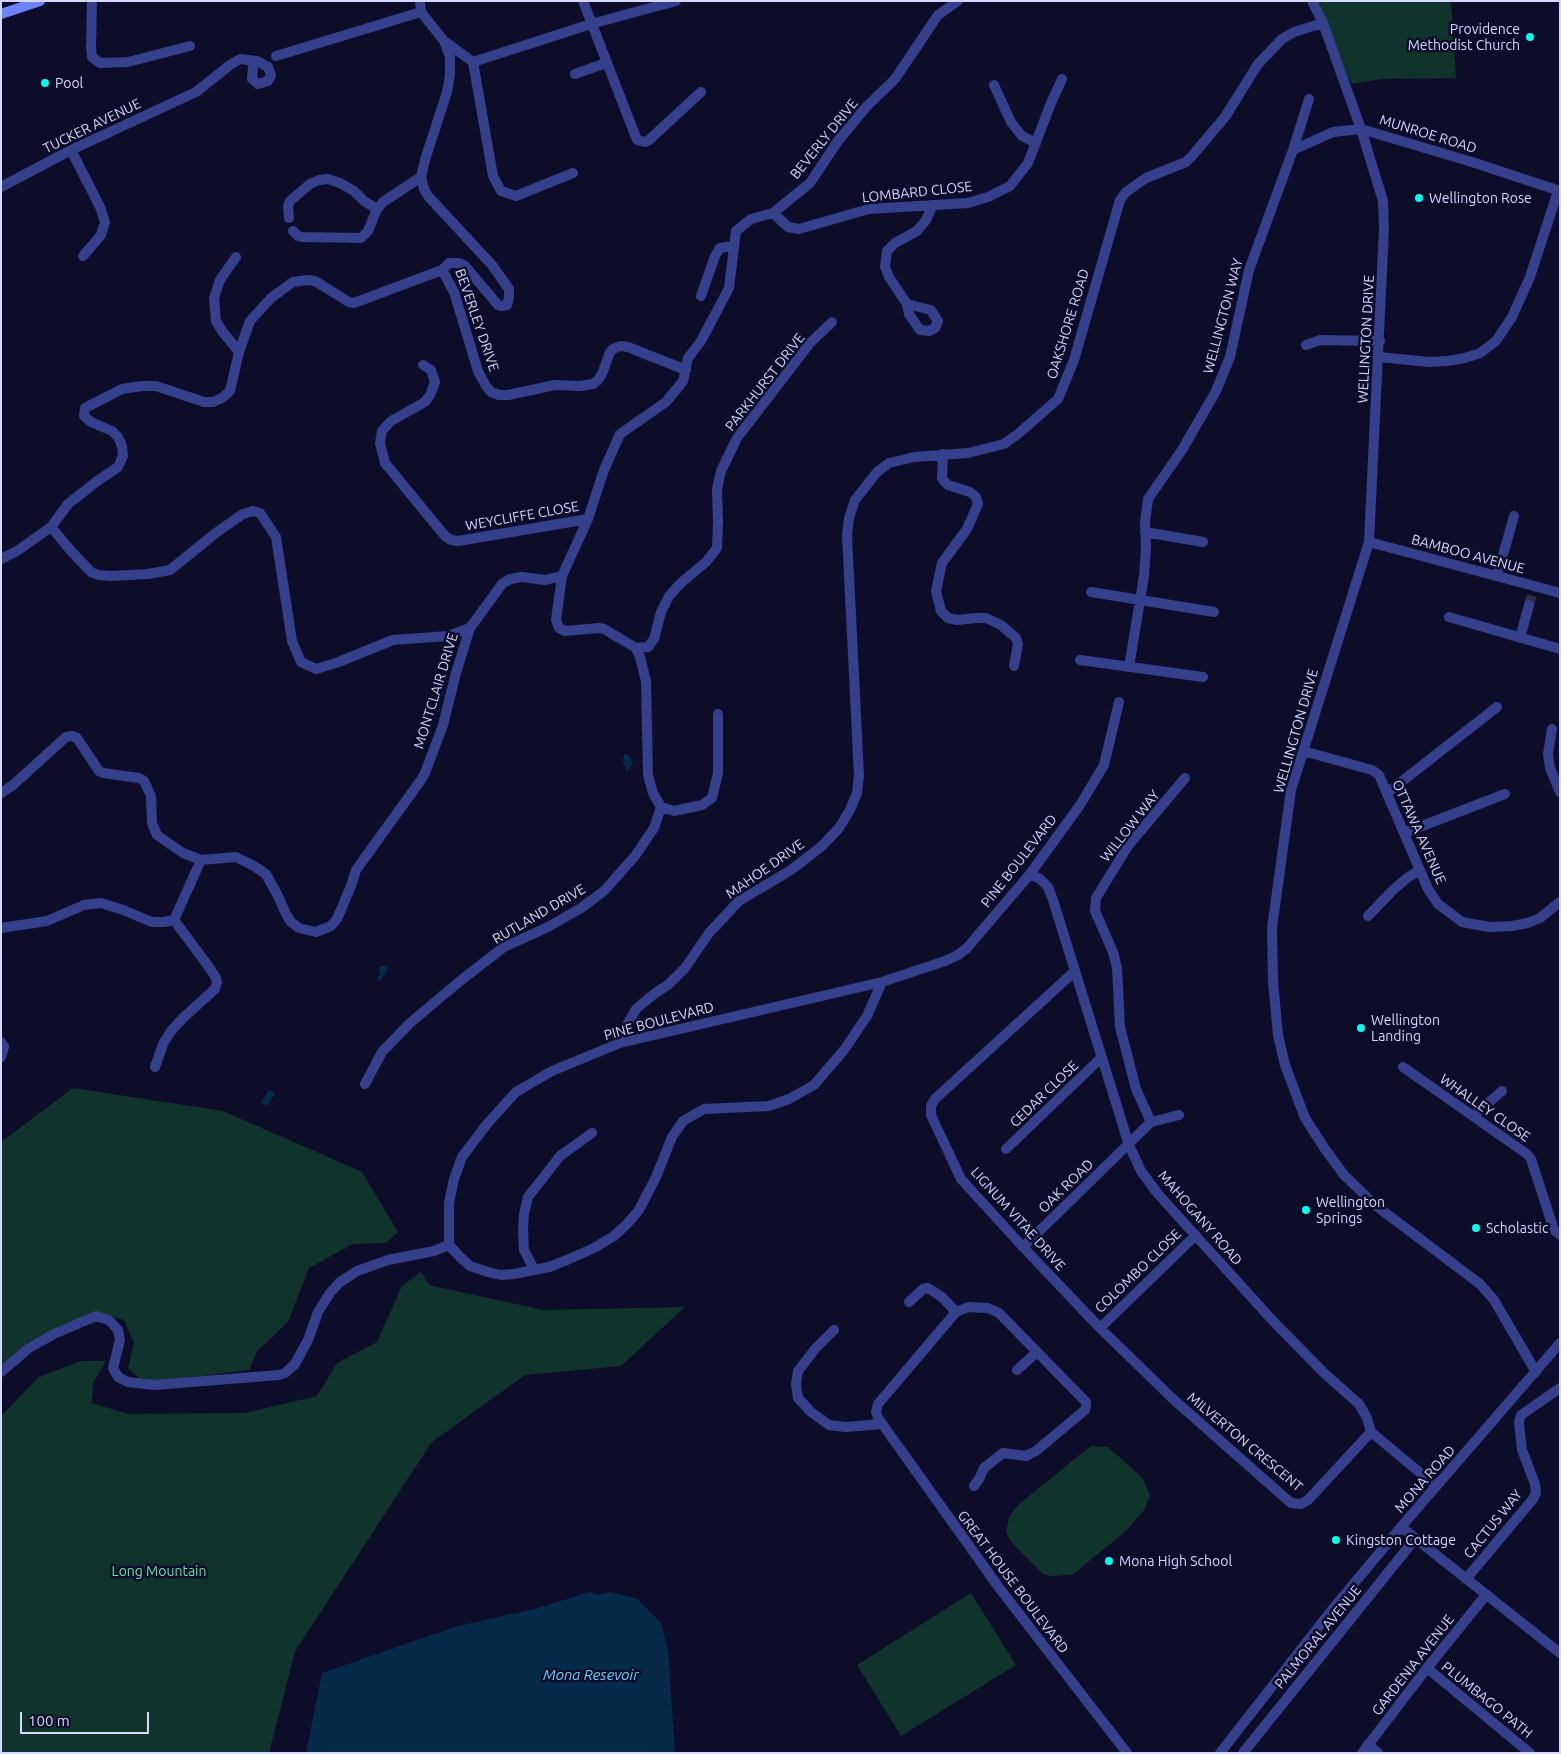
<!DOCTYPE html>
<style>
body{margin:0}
#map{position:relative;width:1561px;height:1754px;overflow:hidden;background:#0e0d29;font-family:Ubuntu,sans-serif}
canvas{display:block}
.frame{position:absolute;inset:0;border:2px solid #d5d7ff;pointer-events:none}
.scale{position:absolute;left:20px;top:1712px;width:129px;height:22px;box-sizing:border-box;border:2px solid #d5d7ff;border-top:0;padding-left:6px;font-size:15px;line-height:18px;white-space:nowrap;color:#d5d7ff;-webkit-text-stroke:4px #0e0d29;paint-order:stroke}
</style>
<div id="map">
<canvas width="1561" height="1754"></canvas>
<div class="frame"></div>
<div class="scale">100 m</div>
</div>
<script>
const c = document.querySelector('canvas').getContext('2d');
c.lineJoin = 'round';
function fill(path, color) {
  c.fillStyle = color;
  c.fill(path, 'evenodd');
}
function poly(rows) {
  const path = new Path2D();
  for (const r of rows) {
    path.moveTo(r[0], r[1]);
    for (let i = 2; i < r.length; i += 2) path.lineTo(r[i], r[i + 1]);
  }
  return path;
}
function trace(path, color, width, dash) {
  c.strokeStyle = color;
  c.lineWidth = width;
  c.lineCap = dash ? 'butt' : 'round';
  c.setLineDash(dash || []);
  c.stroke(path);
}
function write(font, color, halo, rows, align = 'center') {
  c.font = font + ' Ubuntu,sans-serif';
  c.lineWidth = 5;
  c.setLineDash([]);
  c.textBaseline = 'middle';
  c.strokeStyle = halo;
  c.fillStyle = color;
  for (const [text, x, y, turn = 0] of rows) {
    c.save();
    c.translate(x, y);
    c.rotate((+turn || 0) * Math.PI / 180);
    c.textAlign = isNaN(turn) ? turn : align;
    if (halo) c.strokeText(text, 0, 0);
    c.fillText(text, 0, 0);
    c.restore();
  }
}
fill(poly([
 [1317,1,1451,1,1456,78,1382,79,1351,84,1325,18],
 [73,1088,223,1111,362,1172,398,1232,386,1243,353,1244,309,1268,288,1322,257,1351,249,1370,160,1381,140,1379,128,1368,134,1343,124,1320,104,1314,28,1342,1,1368,1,1142],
 [421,1272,429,1285,543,1310,685,1307,621,1366,525,1375,432,1442,295,1651,269,1753,1,1753,1,1416,39,1377,81,1361,106,1361,93,1383,92,1403,128,1414,245,1413,317,1396,337,1363,377,1342,402,1286],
 [1091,1446,1108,1447,1143,1478,1150,1496,1144,1510,1126,1531,1072,1575,1052,1576,1043,1574,1014,1545,1006,1533,1009,1517,1018,1505],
 [971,1593,1016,1665,901,1736,857,1665]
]), '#10332c');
fill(poly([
 [624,754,630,756,633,764,627,771,623,763],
 [381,966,385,966,389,969,380,981,377,979,380,974,379,968],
 [269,1090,275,1094,267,1106,261,1102],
 [590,1592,597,1595,610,1592,637,1599,661,1623,668,1649,675,1753,306,1753,322,1673,455,1627,538,1608]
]), '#062a4a');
trace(poly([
 [1529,605,1532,594]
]), '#2c2b49', 10, [10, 5]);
trace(poly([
 [92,1,91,47,92,57,100,63,128,62,190,46],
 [420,1,421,12,444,41,473,62,493,176,501,191,516,196,573,173],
 [583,1,637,140,645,142,649,140,701,92],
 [1312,1,1323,23,1361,129,1383,201,1384,229,1369,542,1291,790,1272,928,1273,981,1278,1035,1285,1065,1305,1118,1325,1149,1344,1175,1375,1205,1480,1284,1494,1300,1536,1372],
 [444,41,450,57,450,75,447,92,425,160,421,177,424,189,428,196,492,265,509,289,509,297,507,305,501,306,498,305,465,266,459,263,449,263,442,270,454,292,478,371,486,386,491,392,499,395,508,395,555,385,580,386,593,384,598,380,602,374,610,352,613,349,620,346,628,347,686,370],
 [276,56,421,12],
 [473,62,591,24,676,1],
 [575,74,606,63],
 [994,85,1011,122,1022,136,1036,143],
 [71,150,100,207,105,222,101,235,83,256],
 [1293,150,1309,99],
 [1,187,71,150,196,92,230,65,240,59,257,61,268,67,271,75,268,81,258,84,252,79,253,66,257,61],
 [773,213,788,227,799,229,869,209,968,203,988,197,1010,186,1028,163,1051,103,1062,79],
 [289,218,288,206,290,201,310,184,319,180,328,179,340,183,354,191,364,201,377,209],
 [293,231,298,236,302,237,361,238,368,231,377,209,383,202,421,177],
 [236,257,220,280,214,298,216,321,222,331,239,352],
 [701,296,715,256,720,248,733,246],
 [907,304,909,314,920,330,929,331,935,328,938,321,931,310,907,304,889,277,885,267,887,251,895,243,917,231,926,220,933,205],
 [1306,345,1320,340,1380,341],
 [1379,357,1429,362,1447,361,1465,358,1480,353,1496,341,1512,317,1530,277,1558,191],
 [423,365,431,370,435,382,430,395,425,402,391,421,382,431,380,443,385,463,445,536,451,540,458,541,588,519],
 [943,454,942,478,944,481,948,485,970,492,976,497,978,504,967,529,942,563,936,591,941,611,948,618,957,620,977,618,986,618,1001,625,1016,638,1018,644,1014,666],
 [51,527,72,552,91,572,98,575,111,576,148,574,170,570,217,532,243,514,253,511,260,513,276,537,292,641,301,662,316,669,336,663,393,640,448,636,470,628],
 [1145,532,1203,542],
 [1369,542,1560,593],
 [1,559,17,551,51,527,68,504,96,482,118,467,123,456,122,446,118,437,112,431,91,422,84,416,85,408,122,389,142,386,156,386,204,402,213,402,222,398,230,391,239,352,250,321,271,298,293,282,307,280,315,281,349,302,354,303,442,270],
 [562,576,556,620,559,628,565,631,599,628,604,629,636,648,648,647,654,639,661,612,669,596,682,582,706,562,717,548,718,523,717,489,721,471,737,438,810,343,832,322],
 [1497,576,1514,516],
 [1091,592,1214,612],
 [1449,617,1560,649],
 [1520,638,1529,605],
 [1080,660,1203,677],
 [1129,667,1144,576,1146,548,1145,522,1148,499,1182,450,1216,391,1230,357,1249,270,1293,150,1333,132,1361,129,1472,162,1560,191],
 [1552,729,1548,754,1550,768,1560,792],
 [1303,751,1372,770,1379,775,1428,889,1438,904,1462,922,1489,927,1512,926,1528,923,1540,918,1560,902],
 [1,793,13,785,66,737,72,736,77,738,99,771,103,773,139,778,144,781,151,796,152,823,157,835,183,853,201,860],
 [1387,793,1497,707],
 [661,807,674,811,702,805,712,798,718,773,718,714],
 [1404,833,1505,794],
 [1030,874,1040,879,1048,887,1053,900,1129,1145,1141,1171,1158,1194,1273,1321,1324,1373,1359,1404,1367,1418,1371,1432],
 [1368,916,1393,890,1407,878,1420,870],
 [1,928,47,921,84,905,101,903,123,910,152,922,163,922,174,920,201,860,236,857,254,866,266,874,278,896,286,914,291,922,299,928,316,932,331,926,337,919,351,886,356,870,421,780,425,773,443,725,456,673,470,628,502,584,510,579,522,577,545,580,562,576,588,519,604,470,620,434,666,402,683,381,688,358,701,341,729,288,736,231,751,219,773,213,810,183,838,141,867,106,895,79,938,15,958,1],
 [1075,971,935,1099,931,1106,931,1115,961,1179,1023,1247,1100,1328,1173,1399,1291,1503,1301,1504,1308,1500,1371,1432],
 [882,982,867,1016,844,1050,814,1085,789,1099,769,1106,704,1109,683,1121,672,1137,656,1177,639,1210,627,1224,614,1236,594,1248,567,1260,549,1267,514,1274,501,1275,488,1272,470,1266,460,1257,449,1245,449,1203,454,1179,462,1157,487,1124,516,1092,552,1071,620,1043,882,982,945,961,958,955,967,948,1030,874,1080,805,1104,765,1119,702],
 [1,1042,4,1047,1,1057],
 [620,1043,627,1025,636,1009,654,994,669,984,685,968,709,933,739,901,791,870,822,846,839,828,850,810,857,793,859,776,847,535,849,518,855,500,877,472,889,463,914,457,968,453,1004,444,1018,434,1058,399,1074,360,1120,200,1126,192,1146,178,1186,162,1192,156,1225,117,1258,64,1282,39,1294,32,1323,23],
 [155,1067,163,1044,171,1031,183,1018,215,989,217,982,216,978,209,967,174,920],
 [1403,1067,1527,1154,1531,1159,1554,1230,1560,1235],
 [365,1084,382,1052,410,1023,460,981,504,947,548,927,581,908,604,891,635,856,654,828,661,807,653,793,648,775,646,681,640,657,636,648],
 [1473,1116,1502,1091],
 [1151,1122,1136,1089,1120,1027,1117,968,1113,952,1095,911,1096,898,1128,846,1185,778],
 [1006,1149,1101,1058],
 [1023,1247,1151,1122,1179,1115],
 [534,1269,524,1250,523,1230,524,1214,528,1197,560,1156,592,1133],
 [909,1302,923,1289,928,1288,942,1297,956,1312],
 [1100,1328,1196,1235],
 [834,1330,815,1349,798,1371,796,1384,798,1398,811,1412,829,1425,846,1427,882,1424],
 [1017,1370,1037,1352],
 [1,1372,29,1348,54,1334,96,1316,109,1320,118,1330,120,1340,113,1368,118,1377,128,1382,154,1385,279,1375,285,1373,295,1364,308,1340,318,1312,330,1293,339,1283,357,1271,388,1260,434,1251,449,1245],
 [1371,1432,1436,1486],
 [974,1486,979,1479,984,1468,998,1457,1003,1453,1026,1456,1036,1451,1085,1410,1086,1406,1086,1402,999,1313,988,1308,968,1307,956,1312,878,1404,876,1412,878,1418,1000,1589,1127,1753],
 [1401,1527,1560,1653],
 [1466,1579,1533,1499,1536,1493,1535,1484,1522,1450,1519,1422,1521,1415,1560,1388],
 [1427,1668,1530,1753],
 [1368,1744,1378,1753],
 [1243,1753,1415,1539],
 [1362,1753,1427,1668,1486,1595]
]), '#34408c', 10);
trace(poly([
 [1220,1753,1331,1611,1401,1527,1560,1343]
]), '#34408c', 10);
trace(poly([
 [1,14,40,1]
]), '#6c82ff', 10);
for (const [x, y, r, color] of [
 [1530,37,5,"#01ffed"],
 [45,83,5,"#01ffed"],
 [1419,198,5,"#01ffed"],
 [1361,1028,5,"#01ffed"],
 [1306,1210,5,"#01ffed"],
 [1476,1228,5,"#01ffed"],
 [1336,1540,5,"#01ffed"],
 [1109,1561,5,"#01ffed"]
]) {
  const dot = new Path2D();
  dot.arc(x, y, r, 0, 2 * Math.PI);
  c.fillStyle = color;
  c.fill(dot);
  trace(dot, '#0e0d29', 2);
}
write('14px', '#d5d7ff', '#0e0d29', [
 ["Providence",1520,29,"right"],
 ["Methodist Church",1520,45,"right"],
 ["Pool",55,83],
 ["Wellington Rose",1429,198],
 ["Wellington",1371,1020],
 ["Landing",1371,1036],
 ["Wellington",1316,1202],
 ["Springs",1316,1218],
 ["Scholastic",1486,1228],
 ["Kingston Cottage",1346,1540],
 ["Mona High School",1119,1561]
], 'left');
write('14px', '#d5d7ff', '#0e0d29', [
 ["TUCKER AVENUE",92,126,-26],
 ["MUNROE ROAD",1428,134,17],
 ["BEVERLY DRIVE",824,139,-51],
 ["LOMBARD CLOSE",917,192,-6],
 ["WELLINGTON WAY",1223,316,-75],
 ["BEVERLEY DRIVE",477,320,71],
 ["OAKSHORE ROAD",1068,324,-73],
 ["WELLINGTON DRIVE",1366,339,-87],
 ["PARKHURST DRIVE",765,382,-52],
 ["WEYCLIFFE CLOSE",522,516,-10],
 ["BAMBOO AVENUE",1468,554,15],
 ["MONTCLAIR DRIVE",436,691,-73],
 ["WELLINGTON DRIVE",1296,731,-74],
 ["WILLOW WAY",1130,826,-52],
 ["OTTAWA AVENUE",1419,832,66],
 ["PINE BOULEVARD",1019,861,-52],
 ["MAHOE DRIVE",765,869,-35],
 ["RUTLAND DRIVE",539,914,-30],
 ["PINE BOULEVARD",659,1021,-15],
 ["CEDAR CLOSE",1044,1094,-44],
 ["WHALLEY CLOSE",1485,1108,35],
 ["OAK ROAD",1066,1186,-44],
 ["MAHOGANY ROAD",1200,1218,49],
 ["LIGNUM VITAE DRIVE",1018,1219,48],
 ["COLOMBO CLOSE",1138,1271,-44],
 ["MILVERTON CRESCENT",1245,1442,40],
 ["MONA ROAD",1425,1479,-49],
 ["CACTUS WAY",1493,1524,-51],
 ["GREAT HOUSE BOULEVARD",1013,1582,53],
 ["PALMORAL AVENUE",1318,1637,-51],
 ["GARDENIA AVENUE",1413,1665,-52],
 ["PLUMBAGO PATH",1487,1700,39]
]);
write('14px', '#56eaac', '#0e0d29', [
 ["Long Mountain",159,1571]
]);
write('italic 15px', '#63d1ff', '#0e0d29', [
 ["Mona Resevoir",591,1675]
]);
</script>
